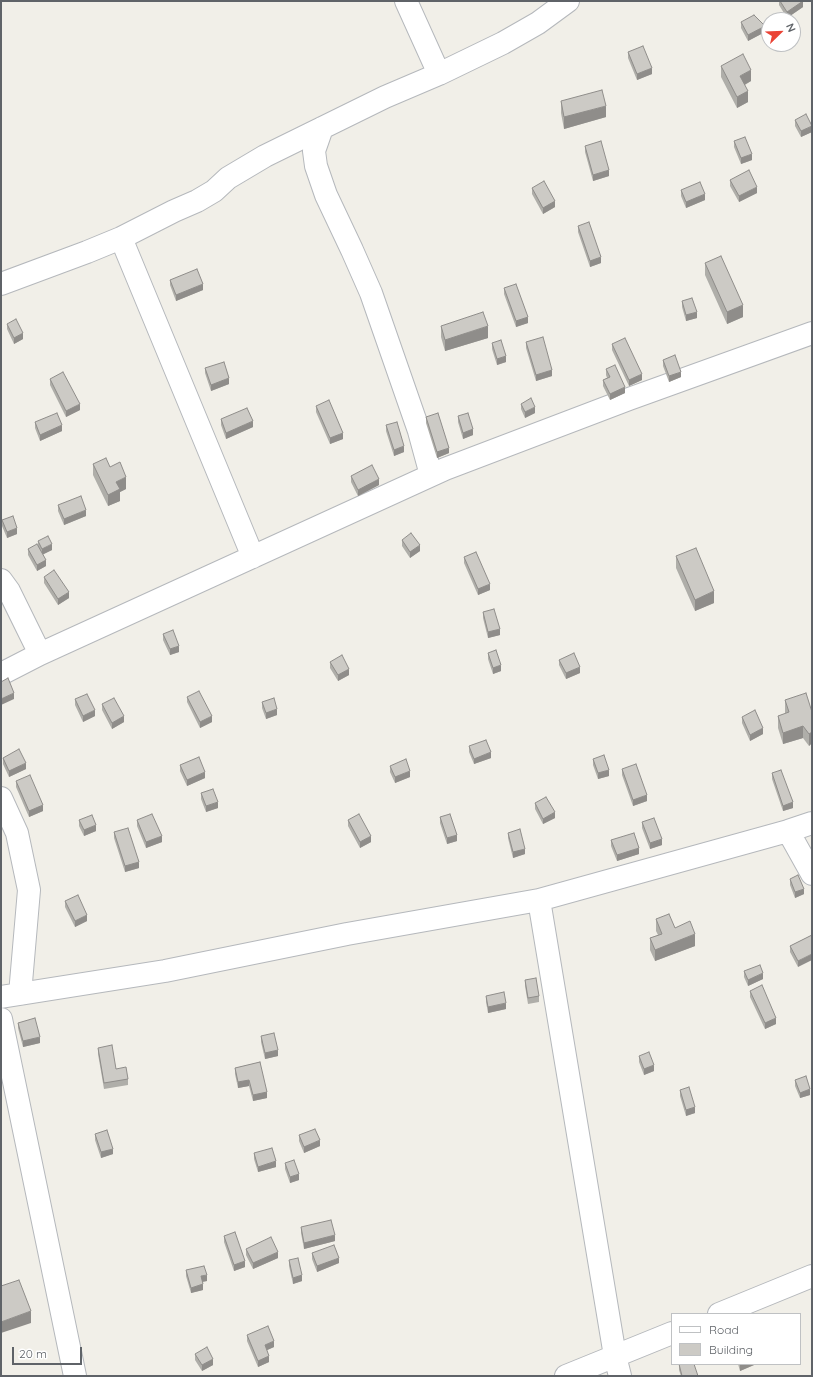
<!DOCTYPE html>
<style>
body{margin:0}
#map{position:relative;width:813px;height:1377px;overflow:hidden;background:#f1efe8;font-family:Quicksand,sans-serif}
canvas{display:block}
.frame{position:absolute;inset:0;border:2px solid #5f6368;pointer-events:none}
.legend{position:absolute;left:671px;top:1313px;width:130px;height:52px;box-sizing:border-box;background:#fff;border:1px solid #bfc1c3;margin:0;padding:5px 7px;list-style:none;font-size:12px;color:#5f6368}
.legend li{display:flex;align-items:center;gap:8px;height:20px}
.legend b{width:20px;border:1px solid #bfc1c3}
.north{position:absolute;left:761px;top:12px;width:40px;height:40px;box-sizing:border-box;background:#fff;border:1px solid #bfc1c3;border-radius:50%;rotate:67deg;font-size:11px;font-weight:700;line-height:16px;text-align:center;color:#5f6368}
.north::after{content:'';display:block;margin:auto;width:14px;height:18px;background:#ea4335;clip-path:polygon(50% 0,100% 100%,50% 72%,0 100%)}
.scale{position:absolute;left:12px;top:1347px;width:70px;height:18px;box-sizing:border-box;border:2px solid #5f6368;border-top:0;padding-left:5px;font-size:12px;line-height:14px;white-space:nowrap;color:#5f6368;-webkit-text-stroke:3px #fff;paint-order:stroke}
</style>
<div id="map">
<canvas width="813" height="1377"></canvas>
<div class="frame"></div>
<ul class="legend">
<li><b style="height:5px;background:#fff"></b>Road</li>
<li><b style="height:11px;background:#cccac5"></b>Building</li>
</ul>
<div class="north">N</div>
<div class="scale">20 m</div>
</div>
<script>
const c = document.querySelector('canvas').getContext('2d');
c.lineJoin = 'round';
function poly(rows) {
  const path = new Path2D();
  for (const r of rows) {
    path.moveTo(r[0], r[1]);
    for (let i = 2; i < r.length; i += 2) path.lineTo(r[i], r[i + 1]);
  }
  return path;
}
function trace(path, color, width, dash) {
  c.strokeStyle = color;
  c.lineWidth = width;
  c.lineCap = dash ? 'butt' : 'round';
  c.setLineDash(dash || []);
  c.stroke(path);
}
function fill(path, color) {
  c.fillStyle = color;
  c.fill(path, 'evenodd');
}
const minor = poly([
 [406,1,439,74],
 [322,128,314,151,316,166,326,195,352,250,371,293,419,431,431,475],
 [121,238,253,557],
 [1,284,87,252,121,238,174,211,197,201,214,191,228,178,265,156,385,97,439,74,503,43,538,23,568,1],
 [1,580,9,591,40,654],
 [1,674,40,654,445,469,629,399,812,333],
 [1,798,17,833,29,890,20,994],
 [788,831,812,874],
 [539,900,615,1356,620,1376],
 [1,997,165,971,347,934,539,900,788,831,812,823],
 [1,1019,75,1376],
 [719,1314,812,1276],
 [566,1376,672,1333]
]);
trace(minor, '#b5b8bc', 24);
trace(minor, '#fff', 22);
fill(poly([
 [779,1,803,1,803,7,787,18,779,5],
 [741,22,765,32,748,41,741,28],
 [628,52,652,74,637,80,628,58],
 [721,66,751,81,745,85,748,102,737,108,721,77],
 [561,101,606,117,564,129,561,113],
 [795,120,812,132,801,137,795,126],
 [734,141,752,160,741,164,734,147],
 [585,146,609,176,593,181,585,152],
 [730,180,757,193,739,202,730,186],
 [532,188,555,207,543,214,532,194],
 [681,190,705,200,686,208,681,196],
 [578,226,601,263,590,267,578,232],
 [705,263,743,317,727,324,705,275],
 [170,280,203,290,176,301,170,285],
 [504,288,528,323,516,327,504,294],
 [682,301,697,318,686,321,682,307],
 [7,324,23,339,14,344,7,329],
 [441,326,488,338,445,351,441,337],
 [526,342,552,376,536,381,526,348],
 [492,343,506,362,497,365,492,349],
 [612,344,642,380,629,386,612,350],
 [663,360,681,377,669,382,663,366],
 [205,368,229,384,211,391,205,373],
 [606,369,625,393,610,400,603,386,603,380,607,378,606,375],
 [50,379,80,410,66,417,50,385],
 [521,404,535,413,525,418,521,409],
 [316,406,343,439,330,444,316,412],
 [458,416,473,435,463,439,458,422],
 [426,417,449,453,437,458,426,423],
 [221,419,253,427,226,439,221,425],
 [35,422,62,431,40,441,35,428],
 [386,425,404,452,394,456,386,431],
 [93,464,110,467,126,489,120,492,120,501,108,506,93,475],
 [351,476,379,485,358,496,351,482],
 [58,505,86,516,64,525,58,511],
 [2,520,17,534,7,538,2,526],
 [402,540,420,551,410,558,402,546],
 [38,541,52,550,43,554,46,566,37,571,28,555,28,549,38,546],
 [676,556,714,603,695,611,676,568],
 [464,557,490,590,478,595,464,563],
 [44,577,69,598,58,605,44,583],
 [483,612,500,635,488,638,483,618],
 [163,634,179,652,170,655,163,640],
 [488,653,501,671,493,674,488,659],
 [559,660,580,673,566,679,559,665],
 [330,662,349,675,338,681,330,668],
 [187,697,212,722,200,728,187,702],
 [75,699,95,716,83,722,75,705],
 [785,700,812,712,812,743,809,746,803,738,783,744,778,728,778,716,785,714],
 [262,702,277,715,266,719,262,708],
 [102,704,124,722,112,729,102,710],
 [742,717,763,734,750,741,742,723],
 [469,746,491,758,474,764,469,752],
 [3,758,26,769,9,777,3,764],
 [593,759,609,776,598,779,593,765],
 [180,765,205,778,187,786,180,771],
 [390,766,410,777,395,783,390,772],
 [622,769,647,801,633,806,622,775],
 [772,773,793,808,783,811,772,779],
 [16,781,43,811,29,817,16,787],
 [201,793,218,808,206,812,201,799],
 [535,803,555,818,543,824,535,809],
 [440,817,457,841,447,844,440,823],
 [79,820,96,831,84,836,79,826],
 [137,820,162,842,146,848,137,826],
 [348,820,371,842,360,848,348,826],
 [642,822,662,845,650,849,642,828],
 [114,832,139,868,125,872,114,838],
 [508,833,525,854,513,858,508,838],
 [611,840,639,854,617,861,611,846],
 [790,879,804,894,795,898,790,885],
 [65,901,87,921,75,927,65,907],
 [656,919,675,928,695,946,655,961,650,950,650,938,658,935,656,931],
 [812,935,798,967,790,952,790,946],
 [744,971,763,979,748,986,744,977],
 [525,980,539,996,539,1002,528,1004,525,986],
 [750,991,776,1024,765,1029,750,997],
 [486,996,506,1009,488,1013,486,1002],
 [18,1023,40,1043,23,1047,18,1028],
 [261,1036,278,1056,265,1059,261,1042],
 [98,1048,116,1069,128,1079,128,1085,104,1089,98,1054],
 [639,1056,654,1071,644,1075,639,1062],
 [260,1062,267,1098,253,1101,249,1086,238,1088,235,1074,235,1068],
 [795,1080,810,1095,800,1098,795,1086],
 [680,1090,695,1113,686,1116,680,1096],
 [95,1134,113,1154,101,1158,95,1140],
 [299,1135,320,1146,304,1153,299,1141],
 [254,1153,276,1167,258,1172,254,1159],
 [285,1163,299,1180,290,1183,285,1169],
 [301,1227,335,1241,304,1249,301,1233],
 [224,1236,245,1267,234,1271,224,1242],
 [246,1249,278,1258,253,1269,246,1255],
 [312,1253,339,1263,317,1272,312,1259],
 [289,1260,302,1281,293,1284,289,1266],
 [186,1270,207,1281,202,1282,203,1290,191,1293,186,1276],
 [247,1335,274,1347,267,1350,269,1362,258,1367,247,1341],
 [195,1354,213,1365,202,1371,195,1360],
 [679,1364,698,1376,681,1376,679,1370],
 [738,1364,754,1364,754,1365,740,1371]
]), '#afaea9');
fill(poly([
 [803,1,803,7,787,18,787,12],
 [765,26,765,32,748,41,748,35],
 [652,68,652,74,637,80,637,74],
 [751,70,751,81,740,87,740,76],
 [748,91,748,102,737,108,737,97],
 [606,106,606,117,564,129,564,117],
 [812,126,812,132,801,137,801,131],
 [752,154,752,160,741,164,741,158],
 [609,170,609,176,593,181,593,175],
 [757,187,757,193,739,202,739,196],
 [705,194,705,200,686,208,686,202],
 [555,201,555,207,543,214,543,208],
 [601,257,601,263,590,267,590,261],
 [203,284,203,290,176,301,176,295],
 [743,305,743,317,727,324,727,312],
 [697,312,697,318,686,321,686,315],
 [528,317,528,323,516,327,516,321],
 [488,326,488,338,445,351,445,340],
 [23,333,23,339,14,344,14,338],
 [506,356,506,362,497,365,497,359],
 [552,370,552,376,536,381,536,375],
 [681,372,681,377,669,382,669,376],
 [642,374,642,380,629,386,629,380],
 [229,378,229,384,211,391,211,385],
 [625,387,625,393,610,400,610,394],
 [80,404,80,410,66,417,66,411],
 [535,407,535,413,525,418,525,412],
 [253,421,253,427,226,439,226,433],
 [62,425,62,431,40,441,40,435],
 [473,429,473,435,463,439,463,433],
 [343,433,343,439,330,444,330,438],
 [404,446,404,452,394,456,394,450],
 [449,448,449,453,437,458,437,452],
 [126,477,126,489,120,492,120,501,108,506,108,495,116,482],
 [379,479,379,485,358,496,358,490],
 [86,510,86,516,64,525,64,519],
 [17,528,17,534,7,538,7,532],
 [52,544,52,550,42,555,42,549],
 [420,545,420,551,410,558,410,552],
 [46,560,46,566,37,571,37,565],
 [490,584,490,590,478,595,478,589],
 [714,591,714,603,695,611,695,600],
 [69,592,69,598,58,605,58,599],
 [500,629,500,635,488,638,488,632],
 [179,646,179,652,170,655,170,649],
 [501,665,501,671,493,674,493,668],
 [580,667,580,673,566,679,566,673],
 [349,669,349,675,338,681,338,675],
 [14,693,14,699,1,705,1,699],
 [277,709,277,715,266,719,266,713],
 [95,710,95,716,83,722,83,716],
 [124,716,124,722,112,729,112,723],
 [212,716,212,722,200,728,200,722],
 [803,726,803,738,783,744,783,733],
 [763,728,763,734,750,741,750,735],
 [812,732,812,743,809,746,809,734],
 [491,752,491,758,474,764,474,759],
 [26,763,26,769,9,777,9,771],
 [609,770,609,776,598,779,598,773],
 [410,771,410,777,395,783,395,777],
 [205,772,205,778,187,786,187,780],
 [647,795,647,801,633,806,633,800],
 [218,802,218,808,206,812,206,806],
 [793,802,793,808,783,811,783,806],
 [43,805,43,811,29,817,29,811],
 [555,812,555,818,543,824,543,819],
 [96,825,96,831,84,836,84,830],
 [457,835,457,841,447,844,447,838],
 [162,836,162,842,146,848,146,842],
 [371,836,371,842,360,848,360,842],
 [662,839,662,845,650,849,650,843],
 [639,848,639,854,617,861,617,855],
 [525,849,525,854,513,858,513,852],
 [139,862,139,868,125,872,125,866],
 [804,889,804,894,795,898,795,892],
 [87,915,87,921,75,927,75,921],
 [695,934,695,946,655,961,655,950],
 [812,954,812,960,798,967,798,961],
 [763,973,763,979,748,986,748,980],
 [506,1003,506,1009,488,1013,488,1007],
 [776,1018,776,1024,765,1029,765,1023],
 [40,1037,40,1043,23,1047,23,1041],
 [278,1050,278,1056,265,1059,265,1053],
 [654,1065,654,1071,644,1075,644,1069],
 [249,1080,249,1086,238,1088,238,1082],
 [810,1089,810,1095,800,1098,800,1093],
 [267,1092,267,1098,253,1101,253,1095],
 [695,1107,695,1113,686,1116,686,1110],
 [320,1140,320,1146,304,1153,304,1147],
 [113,1149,113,1154,101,1158,101,1152],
 [276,1161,276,1167,258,1172,258,1167],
 [299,1174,299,1180,290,1183,290,1177],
 [335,1235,335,1241,304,1249,304,1243],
 [278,1252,278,1258,253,1269,253,1263],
 [339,1258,339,1263,317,1272,317,1266],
 [245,1261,245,1267,234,1271,234,1265],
 [207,1275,207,1281,201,1282,201,1276],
 [302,1275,302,1281,293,1284,293,1278],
 [203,1284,203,1290,191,1293,191,1288],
 [31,1311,31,1323,1,1333,1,1322],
 [274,1341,274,1347,265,1351,265,1345],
 [269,1356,269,1362,258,1367,258,1361],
 [213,1359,213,1365,202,1371,202,1365],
 [742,1364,754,1364,754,1365,740,1371,740,1365]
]), '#8f8d8a');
const building = poly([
 [780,1,803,1,787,12,780,1],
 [754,15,765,26,748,35,741,22,754,15],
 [643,46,652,68,637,74,628,52,643,46],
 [743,54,751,70,740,76,748,91,737,97,721,66,743,54],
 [602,90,606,106,564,117,561,101,602,90],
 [806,114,812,126,801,131,795,120,806,114],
 [745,137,752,154,741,158,734,141,745,137],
 [601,141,609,170,593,175,585,146,601,141],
 [749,170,757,187,739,196,730,180,749,170],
 [544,181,555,201,543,208,532,188,544,181],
 [700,182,705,194,686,202,681,190,700,182],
 [589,222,601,257,590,261,578,226,589,222],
 [721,256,743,305,727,312,705,263,721,256],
 [197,269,203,284,176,295,170,280,197,269],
 [516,284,528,317,516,321,504,288,516,284],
 [692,298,697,312,686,315,682,301,692,298],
 [483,312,488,326,445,340,441,326,483,312],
 [16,319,23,333,14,338,7,324,16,319],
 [543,337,552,370,536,375,526,342,543,337],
 [625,338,642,374,629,380,612,344,625,338],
 [501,340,506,356,497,359,492,343,501,340],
 [675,355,681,372,669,376,663,360,675,355],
 [224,362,229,378,211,385,205,368,224,362],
 [615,365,625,387,610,394,603,380,610,377,606,369,615,365],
 [63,372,80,404,66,411,50,379,63,372],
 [531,398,535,407,525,412,521,404,531,398],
 [329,400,343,433,330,438,316,406,329,400],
 [247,408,253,421,226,433,221,419,247,408],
 [57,413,62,425,40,435,35,422,57,413],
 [438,413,449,448,437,452,426,417,438,413],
 [468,413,473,429,463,433,458,416,468,413],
 [397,422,404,446,394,450,386,425,397,422],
 [106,458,110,467,120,462,126,477,116,482,120,489,108,495,93,464,106,458],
 [372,465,379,479,358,490,351,476,372,465],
 [81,496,86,510,64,519,58,505,81,496],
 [13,516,17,528,7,532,2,520,13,516],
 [411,533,420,545,410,552,402,540,411,533],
 [48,536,52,544,42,549,38,541,48,536],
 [37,544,46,560,37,565,28,549,37,544],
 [696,548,714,591,695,600,676,556,696,548],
 [476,552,490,584,478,589,464,557,476,552],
 [54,570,69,592,58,599,44,577,54,570],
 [494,609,500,629,488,632,483,612,494,609],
 [173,630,179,646,170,649,163,634,173,630],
 [496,650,501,665,493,668,488,653,496,650],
 [574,653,580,667,566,673,559,660,574,653],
 [342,655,349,669,338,675,330,662,342,655],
 [8,678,14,693,1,699,1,682,8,678],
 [199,691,212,716,200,722,187,697,199,691],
 [806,693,812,712,812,732,809,734,803,726,783,733,778,716,789,712,785,700,806,693],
 [87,694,95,710,83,716,75,699,87,694],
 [114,698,124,716,112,723,102,704,114,698],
 [274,698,277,709,266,713,262,702,274,698],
 [755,710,763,728,750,735,742,717,755,710],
 [486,740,491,752,474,759,469,746,486,740],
 [19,749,26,763,9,771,3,758,19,749],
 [604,755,609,770,598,773,593,759,604,755],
 [199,757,205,772,187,780,180,765,199,757],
 [406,759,410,771,395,777,390,766,406,759],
 [636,764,647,795,633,800,622,769,636,764],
 [781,770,793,802,783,806,772,773,781,770],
 [30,775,43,805,29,811,16,781,30,775],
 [213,789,218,802,206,806,201,793,213,789],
 [546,797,555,812,543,819,535,803,546,797],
 [152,814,162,836,146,842,137,820,152,814],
 [359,814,371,836,360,842,348,820,359,814],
 [450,814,457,835,447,838,440,817,450,814],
 [92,815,96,825,84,830,79,820,92,815],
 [654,818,662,839,650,843,642,822,654,818],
 [128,828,139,862,125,866,114,832,128,828],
 [520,829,525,849,513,852,508,833,520,829],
 [634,833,639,848,617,855,611,840,634,833],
 [798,875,804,889,795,892,790,879,798,875],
 [78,895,87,915,75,921,65,901,78,895],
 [669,914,675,928,690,921,695,934,655,950,650,938,662,934,656,919,669,914],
 [812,935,812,954,798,961,790,946,812,935],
 [760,965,763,973,748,980,744,971,760,965],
 [536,978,539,996,528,998,525,980,536,978],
 [762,985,776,1018,765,1023,750,991,762,985],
 [504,992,506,1003,488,1007,486,996,504,992],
 [35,1018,40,1037,23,1041,18,1023,35,1018],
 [274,1033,278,1050,265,1053,261,1036,274,1033],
 [112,1045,116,1069,126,1067,128,1079,104,1083,98,1048,112,1045],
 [649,1052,654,1065,644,1069,639,1056,649,1052],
 [260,1062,267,1092,253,1095,249,1080,238,1082,235,1068,260,1062],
 [806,1076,810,1089,800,1093,795,1080,806,1076],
 [689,1087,695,1107,686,1110,680,1090,689,1087],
 [315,1129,320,1140,304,1147,299,1135,315,1129],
 [107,1130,113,1149,101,1152,95,1134,107,1130],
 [272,1148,276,1161,258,1167,254,1153,272,1148],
 [294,1160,299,1174,290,1177,285,1163,294,1160],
 [331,1220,335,1235,304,1243,301,1227,331,1220],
 [235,1232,245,1261,234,1265,224,1236,235,1232],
 [271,1237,278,1252,253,1263,246,1249,271,1237],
 [334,1245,339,1258,317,1266,312,1253,334,1245],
 [298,1258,302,1275,293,1278,289,1260,298,1258],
 [204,1266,207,1275,201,1276,203,1284,191,1288,186,1270,204,1266],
 [19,1280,31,1311,1,1322,1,1286,19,1280],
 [268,1326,274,1341,265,1345,269,1356,258,1361,247,1335,268,1326],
 [207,1347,213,1359,202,1365,195,1354,207,1347],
 [679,1364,694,1364,698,1376,682,1376,679,1364]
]);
fill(building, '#cccac5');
trace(building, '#8f8d8a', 1);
</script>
